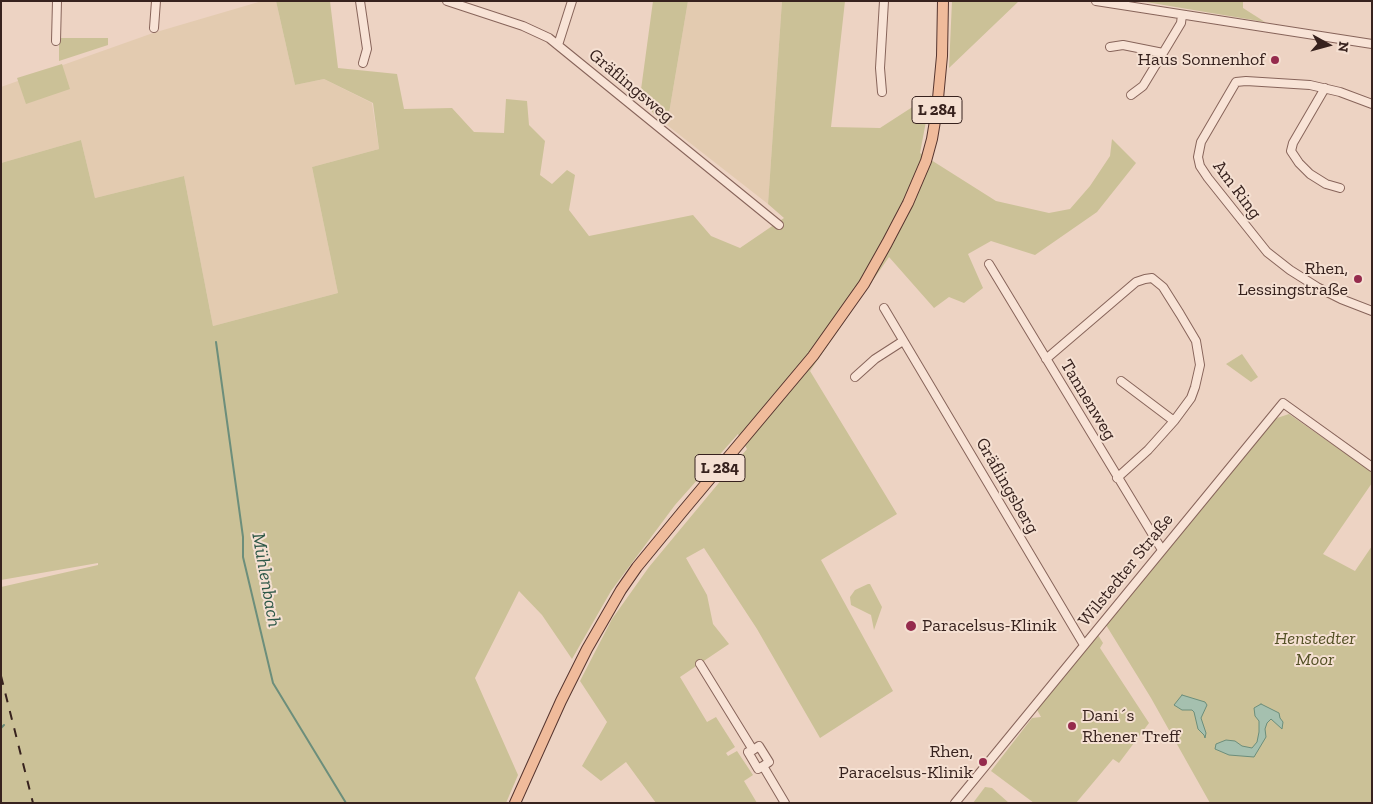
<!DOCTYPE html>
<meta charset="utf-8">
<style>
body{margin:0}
#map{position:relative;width:1373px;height:804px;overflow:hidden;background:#edd3c3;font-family:"Zilla Slab",serif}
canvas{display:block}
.frame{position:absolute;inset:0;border:2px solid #37221e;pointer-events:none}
.north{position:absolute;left:1303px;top:20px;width:50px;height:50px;-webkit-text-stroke:4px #f5e0d2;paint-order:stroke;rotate:97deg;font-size:14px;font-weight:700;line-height:20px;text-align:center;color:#37221e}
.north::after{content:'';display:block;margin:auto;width:18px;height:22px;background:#37221e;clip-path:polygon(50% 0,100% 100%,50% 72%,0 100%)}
</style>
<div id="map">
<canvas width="1373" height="804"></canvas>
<div class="frame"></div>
<div class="north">N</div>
</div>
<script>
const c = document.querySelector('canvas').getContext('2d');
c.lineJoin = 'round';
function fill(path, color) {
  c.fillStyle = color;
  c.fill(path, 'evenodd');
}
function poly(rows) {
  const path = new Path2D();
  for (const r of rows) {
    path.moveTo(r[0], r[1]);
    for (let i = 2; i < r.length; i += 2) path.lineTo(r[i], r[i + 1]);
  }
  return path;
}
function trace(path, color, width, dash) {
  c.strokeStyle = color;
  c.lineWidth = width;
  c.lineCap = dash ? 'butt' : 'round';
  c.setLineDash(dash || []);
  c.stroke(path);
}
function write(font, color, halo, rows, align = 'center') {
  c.font = font + ' "Zilla Slab",serif';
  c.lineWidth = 4;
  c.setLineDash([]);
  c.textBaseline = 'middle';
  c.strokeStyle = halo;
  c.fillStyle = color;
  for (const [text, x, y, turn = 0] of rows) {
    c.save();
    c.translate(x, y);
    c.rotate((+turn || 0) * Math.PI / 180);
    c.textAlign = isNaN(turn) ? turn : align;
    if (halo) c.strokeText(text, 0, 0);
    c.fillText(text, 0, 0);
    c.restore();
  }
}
fill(poly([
 [262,1,276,1,295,85,324,79,372,103,379,149,312,167,338,293,213,326,184,176,95,198,81,140,1,163,1,87,153,33],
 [688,1,782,1,768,204,667,125]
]), '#e3cbb0');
fill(poly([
 [276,1,330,1,338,68,397,74,404,109,452,108,474,132,504,133,506,99,527,101,529,125,545,141,540,175,552,184,567,170,575,175,569,210,589,236,693,215,711,236,740,248,784,218,768,204,782,1,845,1,831,127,880,128,931,95,920,153,996,201,1049,213,1070,209,1090,186,1110,156,1112,139,1136,163,1097,212,1035,255,991,241,968,254,983,288,964,303,949,297,934,308,889,257,810,371,897,514,821,560,893,691,820,738,757,629,704,548,686,558,707,595,713,624,729,644,680,677,707,722,716,717,735,747,726,753,728,756,737,751,753,775,744,781,757,803,656,803,626,762,601,781,582,766,607,722,580,681,612,619,649,567,747,449,738,434,675,505,611,591,572,659,542,615,519,591,475,678,518,775,506,803,1,803,1,587,98,565,98,563,1,580,1,163,81,140,95,198,184,176,213,326,338,293,312,167,379,149,373,103,324,79,295,85],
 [653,1,688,1,667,125,654,114,640,97],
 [952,1,1019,1,949,68],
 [1140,1,1243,1,1243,8,1265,22],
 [59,38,108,38,108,45,59,61],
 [62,64,70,89,26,104,17,78],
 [1242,354,1258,377,1251,382,1226,364],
 [1289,414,1372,472,1372,483,1323,554,1355,571,1372,546,1372,803,1210,803,1151,698,1106,625,1271,420],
 [868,584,870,584,882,607,874,630,871,615,851,605,850,597,855,590],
 [1098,635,1103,643,1100,648,1149,723,1119,763,1113,759,1076,803,1034,803,991,771,1032,718,1041,717,1036,708],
 [985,787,992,788,1009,803,973,803]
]), '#cbc197');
const water = poly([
 [1182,695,1205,702,1207,705,1201,718,1206,733,1205,738,1204,735,1198,729,1194,712,1192,710,1182,710,1174,705,1182,695],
 [1261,704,1279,713,1280,718,1283,722,1282,729,1271,719,1267,723,1265,729,1266,737,1254,757,1229,755,1215,749,1216,744,1226,740,1235,741,1242,746,1252,748,1257,742,1259,732,1259,721,1255,716,1254,708,1261,704]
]);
fill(water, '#a5c0af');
trace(water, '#6c8e7b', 1);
trace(poly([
 [216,342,243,537,243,557,273,683,346,803],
 [1,728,4,725]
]), '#6c8e7b', 2);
const minor = poly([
 [360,1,367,49,363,63],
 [447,1,523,26,549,38,779,225],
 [1096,1,1372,44],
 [154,28,156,1],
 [56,41,57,1],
 [558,45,572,1],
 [1110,47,1123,45,1163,53,1143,86,1131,95],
 [1163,53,1181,23,1182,15],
 [1325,88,1293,143,1291,151,1299,163,1310,174,1326,184,1340,188],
 [882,92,880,68,884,1],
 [1372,104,1340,92,1310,85,1246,81,1236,82,1201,142,1198,157,1200,166,1208,178,1267,252,1290,270,1317,287,1341,299,1372,311],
 [989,264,1162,550],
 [884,308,1084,645],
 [1046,359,1136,282,1145,279,1152,278,1163,287,1180,314,1196,341,1200,365,1195,387,1191,398,1174,421,1148,450,1117,478],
 [855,377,875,359,903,341],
 [1121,381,1174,421],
 [700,664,753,750,759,746,769,762,763,766,785,803],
 [753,750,748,752,758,769,763,766],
 [955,803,1283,403,1372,467]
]);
const major = poly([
 [515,803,561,701,587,649,621,590,637,567,683,511,813,356,864,284,887,243,908,203,926,161,932,139,937,109,942,56,943,1]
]);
trace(minor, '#87645a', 10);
trace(major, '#55342e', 12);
trace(minor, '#f8e3d6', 8);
trace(major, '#f0bb9b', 10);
trace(poly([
 [1,676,33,803]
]), '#37221e', 2, [9, 9]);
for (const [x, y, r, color] of [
 [1275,60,5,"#952b4d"],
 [1358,279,5,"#952b4d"],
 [911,626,6,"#952b4d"],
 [1072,726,5,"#952b4d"],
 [983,762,5,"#952b4d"]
]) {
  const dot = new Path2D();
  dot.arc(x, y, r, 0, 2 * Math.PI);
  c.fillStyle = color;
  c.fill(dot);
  trace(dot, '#f5e0d2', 2);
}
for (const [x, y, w] of [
 [937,110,50],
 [720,468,50]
]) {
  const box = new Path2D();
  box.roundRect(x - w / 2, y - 13.5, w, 27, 4);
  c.fillStyle = '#f5e0d2';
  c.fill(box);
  trace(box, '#37221e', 1);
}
write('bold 16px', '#37221e', null, [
 ["L 284",937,110],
 ["L 284",720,468]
]);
write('18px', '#37221e', '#f5e0d2', [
 ["Haus Sonnenhof",1265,60],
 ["Rhen,",1348,269],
 ["Lessingstraße",1348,290],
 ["Paracelsus-Klinik",922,626,"left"],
 ["Dani´s",1082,716,"left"],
 ["Rhener Treff",1082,737,"left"],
 ["Rhen,",973,752],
 ["Paracelsus-Klinik",973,773]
], 'right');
write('18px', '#37221e', '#f5e0d2', [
 ["Gräflingsweg",631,86,40],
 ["Am Ring",1237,190,53],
 ["Tannenweg",1088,400,59],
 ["Gräflingsberg",1007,486,60],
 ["Wilstedter Straße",1126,570,-51]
]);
write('italic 18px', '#535025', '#f5e0d2', [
 ["Henstedter",1315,639],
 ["Moor",1315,660]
]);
write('italic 19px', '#2d5747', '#f5e0d2', [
 ["Mühlenbach",266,580,80]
]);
</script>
